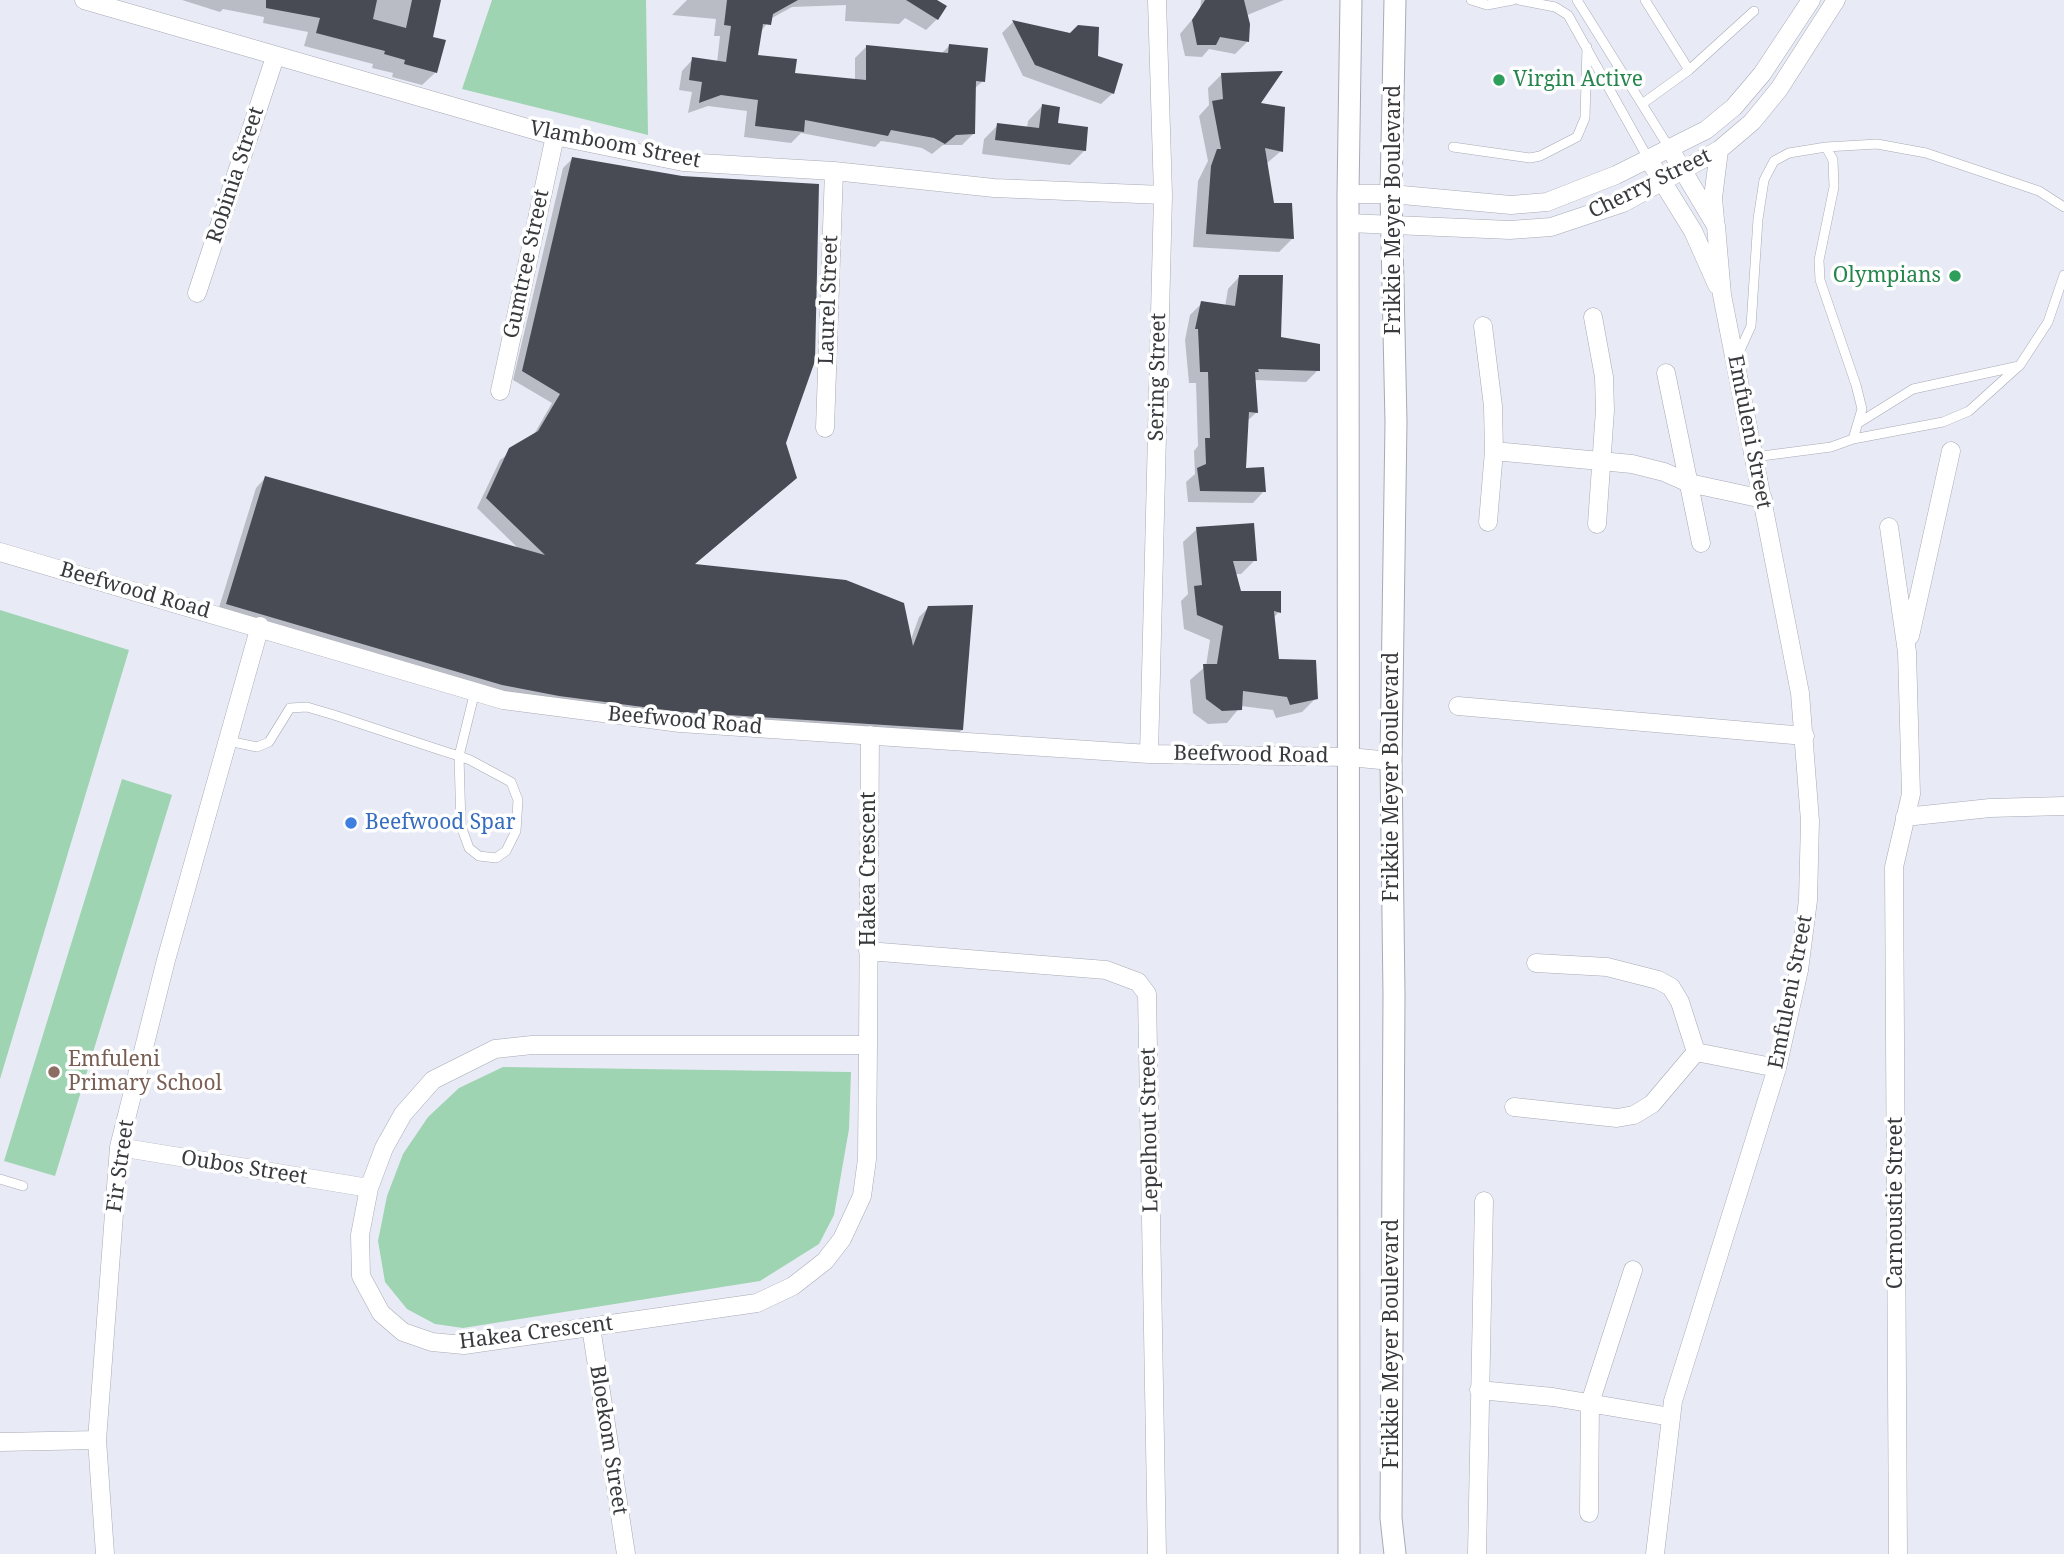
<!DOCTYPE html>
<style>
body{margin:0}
canvas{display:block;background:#e8ebf6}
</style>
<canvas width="2064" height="1554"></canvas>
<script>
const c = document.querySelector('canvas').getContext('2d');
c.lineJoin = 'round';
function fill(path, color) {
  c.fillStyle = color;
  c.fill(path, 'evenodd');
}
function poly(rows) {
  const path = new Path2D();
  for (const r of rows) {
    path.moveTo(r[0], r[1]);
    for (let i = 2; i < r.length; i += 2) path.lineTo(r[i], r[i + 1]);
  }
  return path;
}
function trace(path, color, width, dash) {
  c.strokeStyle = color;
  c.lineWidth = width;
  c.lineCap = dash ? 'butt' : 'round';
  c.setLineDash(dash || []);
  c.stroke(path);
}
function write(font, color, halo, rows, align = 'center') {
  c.font = font + ' "Noto Serif",serif';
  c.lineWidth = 7;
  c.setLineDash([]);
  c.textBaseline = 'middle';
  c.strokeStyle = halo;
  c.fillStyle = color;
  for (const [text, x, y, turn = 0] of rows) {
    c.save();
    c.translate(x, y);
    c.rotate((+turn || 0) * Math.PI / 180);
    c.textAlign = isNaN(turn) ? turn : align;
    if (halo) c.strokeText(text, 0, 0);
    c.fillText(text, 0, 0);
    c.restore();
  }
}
fill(poly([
 [492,0,646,0,648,135,462,89],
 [0,610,129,650,0,1079],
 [122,779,172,795,55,1176,4,1161],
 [503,1067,851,1072,849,1129,834,1215,819,1244,760,1281,463,1328,435,1324,407,1309,385,1282,378,1241,387,1196,403,1154,428,1117,459,1088]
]), '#9fd4b2');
fill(poly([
 [182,0,426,0,436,72,422,85,392,77,393,73,372,68,373,64,304,46,308,32,263,23,264,17,223,9,220,12],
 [687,0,934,0,937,19,926,30,905,18,899,24,845,21,846,5,792,7,770,19,760,33,756,57,793,74,855,80,855,58,866,47,941,54,949,46,983,81,974,89,974,133,962,145,943,145,932,154,922,148,895,143,881,141,875,147,801,133,791,143,744,137,747,111,708,106,688,113,692,92,679,90,682,71,693,59,717,63,720,36,714,36,716,19,672,15],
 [1201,0,1284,0,1245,16,1247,42,1235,54,1209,49,1202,57,1185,56,1180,34,1200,10],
 [1013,22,1070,35,1097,58,1113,93,1101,104,1023,76,1002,33],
 [1222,74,1257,104,1281,151,1266,164,1272,205,1292,239,1279,252,1193,247,1198,181,1208,161,1199,116,1209,105,1208,88],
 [1042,106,1056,125,1085,150,1070,165,982,154,984,139,998,125,1027,128,1028,121],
 [573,158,693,565,910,642,919,617,929,607,962,730,952,739,671,720,492,694,217,614,256,488,265,478,521,551,477,508,500,460,533,436,552,403,513,380,563,168],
 [1239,277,1279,339,1318,370,1306,382,1254,380,1257,412,1246,422,1244,470,1264,491,1253,503,1188,502,1186,482,1195,474,1194,451,1198,446,1196,383,1189,383,1185,340,1190,315,1202,303,1225,307,1228,289],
 [1197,529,1255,560,1241,574,1235,574,1239,593,1279,612,1273,618,1278,661,1316,698,1302,712,1276,718,1273,710,1241,706,1227,723,1208,724,1193,713,1190,680,1206,666,1210,640,1184,629,1181,601,1188,594,1183,542]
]), '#0003');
fill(poly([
 [266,0,377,0,373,19,406,28,412,0,441,0,433,37,446,40,437,73,404,64,405,60,384,54,385,51,316,33,320,18,266,8],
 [727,0,798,0,773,14,771,25,763,24,758,55,797,59,795,73,866,80,866,45,948,53,949,44,988,48,985,82,976,81,975,134,956,135,945,144,934,138,907,133,891,130,888,136,805,120,804,132,755,126,758,100,721,95,699,103,702,82,689,80,692,57,726,62,731,26,724,25],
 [906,0,937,0,947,6,938,20],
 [1205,0,1244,0,1250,24,1249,42,1220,37,1216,45,1197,45,1192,20],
 [1012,20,1070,33,1078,25,1099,27,1098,56,1123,64,1114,94,1035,65],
 [1283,71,1261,103,1285,107,1283,152,1265,148,1274,203,1292,203,1294,239,1206,234,1211,166,1217,149,1221,149,1212,101,1223,99,1221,73],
 [1042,104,1060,107,1058,123,1088,127,1086,151,995,140,997,123,1039,128],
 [572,157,682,176,819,184,815,361,786,443,797,478,695,564,846,580,904,603,913,646,928,606,973,605,963,730,681,712,559,696,502,685,226,604,265,476,545,555,486,498,509,448,538,431,560,394,522,371],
 [1239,275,1283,275,1281,337,1320,344,1320,371,1258,369,1259,372,1255,372,1258,413,1249,412,1246,468,1264,467,1266,492,1200,491,1197,468,1206,464,1205,438,1210,438,1208,372,1200,372,1198,329,1195,329,1201,301,1235,306],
 [1254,523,1257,561,1233,561,1241,591,1281,591,1281,613,1274,611,1279,659,1316,660,1318,699,1290,705,1287,697,1243,691,1242,710,1222,711,1206,699,1203,664,1217,664,1223,626,1197,615,1194,586,1202,585,1196,527]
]), '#494b54');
const service = poly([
 [1471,0,1487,5,1513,0],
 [1519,0,1555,7,1568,15,1649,160],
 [1577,0,1670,149],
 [1645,0,1689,70],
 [1642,104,1689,70,1754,11],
 [1453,147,1530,158,1540,156,1577,137,1585,118,1587,47],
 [1737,357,1751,326,1758,219,1764,180,1774,161,1789,153,1826,147],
 [1860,422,1913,389,2019,366],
 [1853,439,1862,409,1856,385,1820,280,1819,260,1834,187,1833,160,1826,147,1877,144,1926,153,2039,191,2064,207],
 [1754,457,1831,447,1853,439,1943,422,1969,411,2020,365,2048,322,2064,275],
 [228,741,257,747,269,742,290,708,307,707,334,715,443,751,459,756,470,760,511,782,518,800,516,831,506,851,496,858,479,856,469,848,461,826,459,756,475,691],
 [0,1179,23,1186]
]);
const minor = poly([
 [84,0,555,136,683,162,834,171,994,188,1163,195],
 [1649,160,1693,231,1717,285],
 [1348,194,1391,194,1511,205,1547,202,1616,175,1706,130,1734,107,1762,74,1811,0],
 [1715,220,1713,198,1719,150],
 [1348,223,1510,230,1551,227,1623,203,1719,150,1752,122,1779,89,1836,0],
 [197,293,275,57],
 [1593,317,1604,377,1605,410,1597,524],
 [1483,326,1493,406,1494,451,1488,522],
 [1666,373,1701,543],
 [500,391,555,136],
 [825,428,834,171],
 [1494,451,1632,464,1664,472,1689,483,1763,499],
 [1889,527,1907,652,1911,794,1894,867,1898,1554],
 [0,552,503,700,680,723,1149,754,1349,757,1391,761],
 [1910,636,1951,451],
 [1458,706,1805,736],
 [1149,754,1163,195,1157,0],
 [1905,817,1990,808,2064,806],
 [868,951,1106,970,1138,982,1147,994,1157,1554],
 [1536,963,1607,967,1658,980,1671,987,1680,1002,1696,1052,1777,1068],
 [532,1045,868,1045,867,1159,862,1196,842,1239,825,1261,793,1286,757,1303,464,1345,432,1342,403,1332,381,1313,361,1276,360,1235,369,1188,384,1148,403,1114,433,1080,495,1049,532,1045],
 [868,1045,870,735],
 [1514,1107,1617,1118,1634,1115,1652,1104,1696,1052],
 [119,1147,369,1188],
 [591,1327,626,1554],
 [1479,1390,1553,1397,1671,1417],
 [0,1442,97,1440],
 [1589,1513,1590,1403,1633,1270],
 [105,1554,97,1440,119,1147,166,960,260,626],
 [1477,1554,1484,1201],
 [1655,1554,1673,1401,1777,1068,1799,970,1808,900,1810,821,1800,693,1722,295,1716,226,1670,149]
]);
const tertiary = poly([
 [1349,1554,1348,194,1351,0],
 [1395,1554,1391,1518,1394,995,1391,761,1396,422,1391,194,1395,0]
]);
trace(service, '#a7aab5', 10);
trace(minor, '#a7aab5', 19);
trace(tertiary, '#a7aab5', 23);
trace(service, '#fff', 9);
trace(minor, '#fff', 18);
trace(tertiary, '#fff', 21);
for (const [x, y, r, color] of [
 [1499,80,7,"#2e9e5b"],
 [1955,276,7,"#2e9e5b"],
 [351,823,7,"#3f7fe0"],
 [54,1072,7,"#8d6e63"]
]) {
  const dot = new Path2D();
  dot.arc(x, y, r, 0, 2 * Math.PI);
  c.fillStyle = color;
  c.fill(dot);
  trace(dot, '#fff', 2.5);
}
write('21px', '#27864d', '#fff', [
 ["Virgin Active",1513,80],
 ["Olympians",1941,276,"right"]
], 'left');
write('21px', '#393a3e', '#fff', [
 ["Vlamboom Street",615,145,11],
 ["Robinia Street",236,175,-72],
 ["Cherry Street",1650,184,-26],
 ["Frikkie Meyer Boulevard",1394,210,-90],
 ["Gumtree Street",527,264,-78],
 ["Laurel Street",829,300,-88],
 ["Sering Street",1158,377,-89],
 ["Emfuleni Street",1749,432,79],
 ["Beefwood Road",135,591,16],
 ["Beefwood Road",685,721,5],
 ["Beefwood Road",1251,755,1],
 ["Frikkie Meyer Boulevard",1392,777,-90],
 ["Hakea Crescent",869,869,-90],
 ["Emfuleni Street",1791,992,-79],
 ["Lepelhout Street",1150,1130,-91],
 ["Fir Street",121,1166,-82],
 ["Oubos Street",244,1168,9],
 ["Carnoustie Street",1896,1203,-90],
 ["Hakea Crescent",536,1333,-7],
 ["Frikkie Meyer Boulevard",1392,1344,-90],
 ["Bloekom Street",608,1440,81]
]);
write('21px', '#366cbe', '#fff', [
 ["Beefwood Spar",365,823]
], 'left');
write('21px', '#785e54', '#fff', [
 ["Emfuleni",68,1060],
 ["Primary School",68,1084]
], 'left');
</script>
